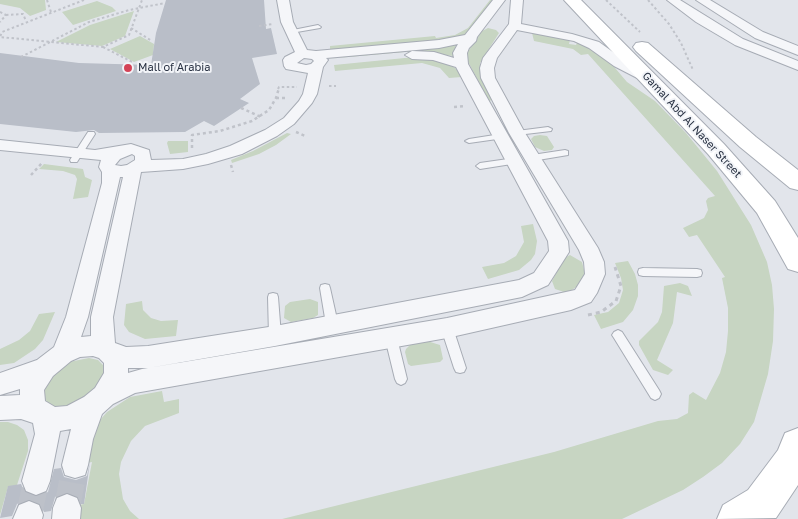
<!DOCTYPE html>
<style>
body{margin:0}
canvas{display:block;background:#e2e5eb}
</style>
<canvas width="798" height="519"></canvas>
<script>
const c = document.querySelector('canvas').getContext('2d');
c.lineJoin = 'round';
function fill(path, color) {
  c.fillStyle = color;
  c.fill(path, 'evenodd');
}
function poly(rows) {
  const path = new Path2D();
  for (const r of rows) {
    path.moveTo(r[0], r[1]);
    for (let i = 2; i < r.length; i += 2) path.lineTo(r[i], r[i + 1]);
  }
  return path;
}
function trace(path, color, width, dash) {
  c.strokeStyle = color;
  c.lineWidth = width;
  c.lineCap = dash ? 'butt' : 'round';
  c.setLineDash(dash || []);
  c.stroke(path);
}
function write(font, color, halo, rows, align = 'center') {
  c.font = font + ' "Golos Text",sans-serif';
  c.lineWidth = 4;
  c.setLineDash([]);
  c.textBaseline = 'middle';
  c.strokeStyle = halo;
  c.fillStyle = color;
  for (const [text, x, y, turn = 0] of rows) {
    c.save();
    c.translate(x, y);
    c.rotate((+turn || 0) * Math.PI / 180);
    c.textAlign = isNaN(turn) ? turn : align;
    if (halo) c.strokeText(text, 0, 0);
    c.fillText(text, 0, 0);
    c.restore();
  }
}
fill(poly([
 [0,0,45,0,46,10,30,16,20,8,0,4],
 [490,0,493,0,465,35,451,40,330,52,330,46,435,36,436,38,455,35,468,28],
 [97,1,112,7,116,11,73,25,62,12],
 [134,11,125,36,102,46,56,42,90,25],
 [488,28,496,30,499,33,480,63,481,78,492,100,489,101,465,56,482,31],
 [532,33,570,40,569,44,576,45,578,41,604,55,627,82,655,101,686,133,717,171,751,225,767,262,772,285,774,309,773,341,768,374,754,422,740,444,722,463,703,477,683,490,622,519,282,519,554,452,658,421,677,419,688,413,689,395,693,392,706,400,720,373,726,352,728,331,728,308,722,278,725,277,697,235,689,237,683,228,704,218,708,210,706,201,708,198,715,196,588,54,581,55,573,49,534,41],
 [140,36,154,44,153,55,134,62,110,49],
 [456,45,453,56,416,51,326,59],
 [415,57,427,57,450,64,459,71,462,77,449,78,440,68,422,63,335,71,334,65],
 [287,133,291,134,276,145,259,154,232,163,231,160,253,151],
 [540,135,547,136,554,147,552,150,544,151,535,147,531,139,534,136],
 [168,141,188,141,188,152,170,154,167,143],
 [44,164,83,169,85,177,92,180,88,197,73,199,77,179,75,175,63,171,39,169],
 [533,224,537,241,535,254,531,260,519,270,488,279,482,267,504,263,516,256,524,242,521,226],
 [570,255,582,262,585,274,581,284,567,293,555,289,552,281,564,258],
 [628,261,635,274,638,285,638,296,633,310,623,322,601,329,594,315,608,312,619,303,623,290,621,278,615,263],
 [680,283,688,286,692,296,677,292,673,323,657,360,673,370,668,375,653,370,639,345,639,341,658,322,662,312,664,286],
 [310,299,318,302,318,315,313,318,291,322,284,318,285,306,290,302],
 [142,301,143,310,151,318,161,321,178,320,176,336,145,339,129,332,124,325,126,304],
 [55,312,43,340,35,349,14,363,0,365,0,349,19,340,30,331,39,314],
 [427,341,440,345,443,359,440,362,411,366,408,364,405,352,406,349,410,345],
 [89,358,98,360,103,365,106,373,100,391,60,411,46,402,44,395,46,386,52,376,69,362],
 [162,391,164,402,179,399,179,413,145,426,131,441,121,462,119,474,123,499,130,511,139,519,78,519,79,505,84,504,92,462,83,464,100,420,107,412,130,397],
 [0,422,8,422,17,425,24,430,28,440,28,451,17,485,8,487,0,515]
]), '#c7d5c2');
fill(poly([
 [166,0,264,0,266,29,271,28,277,54,252,58,260,84,240,99,249,103,214,126,204,121,185,132,99,133,94,130,76,132,0,124,0,53,79,63,151,65,156,33],
 [90,462,84,504,81,504,78,496,66,492,55,497,51,511,44,512,40,503,28,499,17,504,12,516,0,518,8,486,21,484,25,493,37,497,48,492,54,469,61,468,64,477,76,480,87,476]
]), '#b9bec8');
trace(poly([
 [67,508,75,465],
 [29,515,36,481]
]), '#bdc1c9', 26, [26, 12]);
const service = poly([
 [318,25,321,27,320,28,291,33,288,31,318,25],
 [548,127,552,129,551,131,517,135,513,133,517,131,548,127],
 [88,132,94,132,95,134,77,162,71,162,70,160,88,132],
 [501,134,504,134,504,138,469,143,465,141,469,139,501,134],
 [565,150,568,151,568,155,532,161,528,158,532,155,565,150],
 [515,158,518,159,518,163,480,169,476,166,480,163,515,158],
 [643,268,697,269,701,270,702,273,701,276,697,277,643,276,639,275,638,272,639,269,643,268],
 [325,284,329,285,330,288,338,324,336,327,332,329,328,327,326,324,320,288,321,285,325,284],
 [273,293,277,294,278,297,281,336,279,339,275,341,271,339,269,336,268,297,269,294,273,293],
 [447,323,451,325,453,328,466,368,464,372,460,373,456,372,454,368,441,328,443,325,447,323],
 [618,330,622,332,659,390,661,394,659,398,655,400,651,398,614,338,612,335,614,332,618,330],
 [391,333,395,334,397,338,407,379,405,383,401,385,397,383,395,379,385,338,387,334,391,333]
]);
const minor = poly([
 [277,0,289,0,293,22,307,50,316,51,439,40,465,35,493,0,505,0,477,37,476,41,469,48,467,53,468,64,568,241,569,252,548,285,522,297,275,346,148,368,128,368,128,373,142,369,447,318,575,290,585,274,584,262,579,250,509,133,481,78,480,68,483,58,509,24,511,0,523,0,521,24,572,34,599,42,624,60,653,75,655,78,653,81,643,81,614,66,589,48,574,41,517,30,497,58,494,68,495,78,525,133,598,248,604,262,605,274,597,293,591,302,571,310,447,338,135,393,113,404,102,414,93,439,88,465,85,475,75,478,65,475,62,465,71,429,60,431,50,481,46,491,36,495,26,491,22,481,35,434,33,423,21,419,0,420,0,396,20,395,20,389,0,395,0,373,37,360,54,347,66,317,102,183,102,172,99,167,101,160,0,150,0,140,95,150,131,144,149,150,151,160,183,159,206,154,230,146,265,130,284,118,299,101,303,94,308,73,286,69,284,66,283,60,285,57,295,52,281,22,277,0],
 [458,44,453,53,454,58,434,52,412,51,405,55,412,59,433,60,456,67,548,241,549,251,534,273,519,280,275,326,148,346,126,347,115,343,113,317,141,172,183,169,208,164,242,154,277,136,294,124,312,103,317,94,323,67,328,60,326,58,439,48,458,44],
 [304,58,312,59,314,61,311,64,306,65,297,63,304,58],
 [132,154,135,156,135,160,127,165,121,166,115,165,120,159,132,154],
 [120,177,123,177,91,317,91,336,81,337,88,317,120,177],
 [93,356,99,358,104,363,104,373,95,388,84,397,67,406,55,407,45,401,44,390,53,376,71,361,80,357,93,356],
 [667,0,680,0,743,39,798,61,798,70,735,45,696,22,667,0],
 [696,0,710,0,763,32,798,46,798,55,755,38,696,0],
 [67,494,77,498,81,508,80,519,52,519,53,508,57,498,67,494],
 [29,501,39,505,43,515,42,519,13,519,19,505,29,501]
]);
const secondary = poly([
 [564,0,581,0,724,144,775,201,798,238,798,272,788,269,757,213,708,154,564,0],
 [642,42,648,43,756,137,798,170,798,190,790,188,740,147,636,51,633,47,636,43,642,42],
 [798,428,798,485,776,518,717,519,723,505,748,490,778,450,785,433,798,428]
]);
trace(service, '#a7acb5', 2);
trace(minor, '#a7acb5', 2);
trace(secondary, '#a7acb5', 2);
trace(poly([
 [47,0,51,12],
 [84,0,2,32,0,37,103,47,129,35,142,0],
 [606,0,640,32],
 [648,0,669,24,681,43,693,70],
 [0,12,6,15,0,22],
 [6,15,23,14,26,21],
 [259,26,273,24],
 [131,28,152,41],
 [103,47,134,63],
 [21,57,89,22,129,10,165,3],
 [329,86,336,86],
 [278,89,279,87,297,87]
]), '#c0c3ca', 2, [2.5, 2.5]);
trace(poly([
 [276,98,288,98],
 [454,107,466,106],
 [241,108,261,117],
 [296,132,305,136],
 [192,148,192,135,220,131,252,121,269,110,276,98,279,88],
 [231,165,233,172],
 [31,175,42,163]
]), '#c0c3ca', 2.5, [3, 3]);
trace(poly([
 [588,315,601,312,616,301,621,286,615,267]
]), '#c0c3ca', 3, [4, 4]);
fill(service, '#f5f6f9');
fill(minor, '#f5f6f9');
fill(secondary, '#fff');
for (const [x, y, r, color] of [
 [128,68,5,"#d44357"]
]) {
  const dot = new Path2D();
  dot.arc(x, y, r, 0, 2 * Math.PI);
  c.fillStyle = color;
  c.fill(dot);
  trace(dot, '#f2f4f8', 2);
}
write('11px', '#293243', '#f2f4f8', [
 ["Mall of Arabia",138,68]
], 'left');
write('11px', '#293243', '#f2f4f8', [
 ["Gamal Abd Al Naser Street",692,125,47]
]);
</script>
